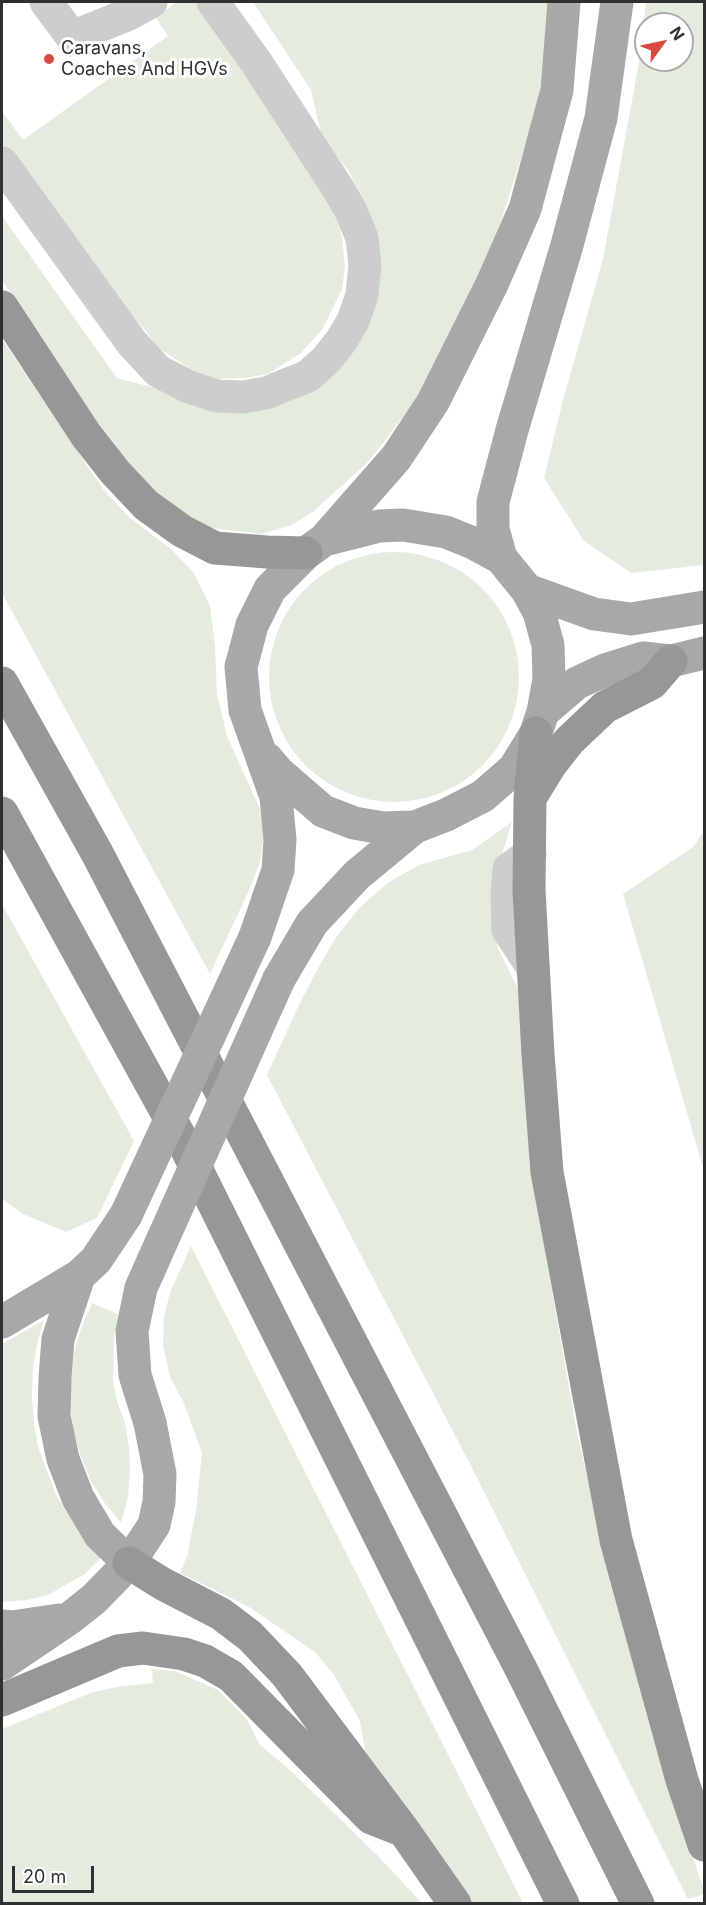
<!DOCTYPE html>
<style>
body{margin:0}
#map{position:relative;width:706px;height:1905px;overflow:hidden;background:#fff;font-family:Inter,sans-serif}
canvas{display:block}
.frame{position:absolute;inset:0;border:3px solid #303030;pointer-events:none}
.north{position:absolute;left:634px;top:12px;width:60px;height:60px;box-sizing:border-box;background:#fff;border:2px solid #acacac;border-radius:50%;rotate:57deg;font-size:16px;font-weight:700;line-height:24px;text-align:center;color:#303030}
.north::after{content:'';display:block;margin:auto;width:21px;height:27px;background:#d74b41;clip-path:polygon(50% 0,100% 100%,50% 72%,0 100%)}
.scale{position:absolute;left:12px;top:1866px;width:82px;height:27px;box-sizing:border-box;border:3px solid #303030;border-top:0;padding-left:8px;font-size:18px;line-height:21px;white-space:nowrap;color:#303030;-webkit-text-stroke:4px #fff;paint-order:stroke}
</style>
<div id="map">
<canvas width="706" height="1905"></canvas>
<div class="frame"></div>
<div class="north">N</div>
<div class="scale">20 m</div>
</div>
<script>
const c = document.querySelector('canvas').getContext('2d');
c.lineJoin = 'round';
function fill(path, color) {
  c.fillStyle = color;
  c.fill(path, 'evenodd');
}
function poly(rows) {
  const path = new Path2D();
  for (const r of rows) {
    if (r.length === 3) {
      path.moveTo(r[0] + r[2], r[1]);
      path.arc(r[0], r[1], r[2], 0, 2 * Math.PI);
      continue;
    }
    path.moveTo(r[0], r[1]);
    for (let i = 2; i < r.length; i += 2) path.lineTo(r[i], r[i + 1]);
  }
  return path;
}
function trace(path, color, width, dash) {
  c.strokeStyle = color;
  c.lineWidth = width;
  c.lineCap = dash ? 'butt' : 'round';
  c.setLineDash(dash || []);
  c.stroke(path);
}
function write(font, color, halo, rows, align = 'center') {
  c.font = font + ' Inter,sans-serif';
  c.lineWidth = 6;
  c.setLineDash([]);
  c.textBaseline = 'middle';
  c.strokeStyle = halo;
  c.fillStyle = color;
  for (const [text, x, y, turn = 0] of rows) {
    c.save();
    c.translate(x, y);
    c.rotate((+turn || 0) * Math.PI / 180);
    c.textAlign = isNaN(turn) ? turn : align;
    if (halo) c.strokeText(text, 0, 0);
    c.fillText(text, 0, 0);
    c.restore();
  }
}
fill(poly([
 [176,2,204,2,337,216,342,238,345,267,342,289,322,330,301,353,268,374,246,378,219,379,192,370,157,347,146,331,133,317,59,224,2,147,2,111,23,140,168,36,156,18],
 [253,2,551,2,545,62,535,115,489,258,420,395,369,461,314,511,292,525,261,534,204,527,163,499,126,469,2,280,2,216,117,378,163,390,199,403,352,348,379,292,378,242,368,208,348,170,322,138,311,90],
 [646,2,704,2,704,565,631,573,584,541,544,478,563,400,603,259,641,51],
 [646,24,682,24,682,60,646,60],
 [2,339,103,489,128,516,171,549,193,572,210,606,215,646,217,694,227,736,260,809,264,836,260,862,250,888,210,974,2,593],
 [394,677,125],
 [512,822,500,861,497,897,497,946,518,989,545,1251,578,1438,614,1587,653,1738,704,1890,704,1894,688,1899,470,1464,267,1075,297,1009,319,966,335,939,359,908,389,882,419,865,472,850],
 [704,831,704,1171,623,894,693,847],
 [2,904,134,1141,97,1218,66,1232,23,1214,2,1199],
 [191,1246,523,1903,471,1903,365,1751,360,1721,334,1675,315,1652,249,1607,180,1573,187,1557,196,1510,202,1453,183,1401,170,1377,163,1345,164,1317,170,1292],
 [92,1303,118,1314,114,1336,113,1380,117,1401,125,1423,129,1447,130,1470,128,1497,121,1523,104,1502,90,1479,80,1454,73,1428,70,1402,71,1377,74,1351,82,1326],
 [44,1320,37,1345,33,1370,32,1396,34,1422,38,1447,56,1495,84,1538,101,1558,85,1574,48,1595,27,1600,2,1602,2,1344],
 [152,1669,175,1671,218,1690,246,1718,260,1745,289,1769,376,1854,422,1903,2,1903,2,1729,93,1692,117,1687,153,1683]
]), '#e4ecdf');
trace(poly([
 [46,2,72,37,127,15,151,2],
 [2,163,132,343,158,371,187,386,217,396,243,397,266,393,308,376,326,360,341,341,353,321,362,295,365,265,362,238,351,211,339,190,256,62,213,2],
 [530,854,509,869,507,893,508,930,533,968]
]), '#cdcdcd', 33);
trace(poly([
 [324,540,396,458,433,402,492,284,525,209,557,90,564,2],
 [501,558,493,529,493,502,512,430,567,245,601,118,617,2],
 [527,590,594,614,631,619,704,607],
 [543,712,577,683,605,670,643,658,671,661,704,653],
 [267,759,278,772,323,811,354,823,383,828,415,827],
 [255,937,278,870,280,840,276,797,245,710,241,667,252,625,270,589,306,553,324,540,379,526,403,525,446,532,473,543,501,558,527,590,539,612,548,645,549,679,543,712,536,733,514,769,483,796,446,815,415,827,357,875,312,923,279,979],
 [79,1276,58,1339,55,1377,54,1416,63,1459,78,1498,100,1535,129,1563],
 [2,1322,79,1276,96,1260,126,1215],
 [2,1626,12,1627,59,1620],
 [2,1664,70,1618,94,1599,129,1563,154,1525,159,1502,160,1474,150,1423,135,1375,132,1331,141,1288,153,1261]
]), '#a8a8a8', 33);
trace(poly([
 [2,307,86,435,115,472,146,505,182,531,215,548,267,552,306,553],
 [2,683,97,853,206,1063,520,1667,638,1904],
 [536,733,530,798,529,891,538,1054,547,1172,616,1540,682,1780,704,1845],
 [532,795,551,764,569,741,605,707,652,683,671,661],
 [2,813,183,1142,563,1904],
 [129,1563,163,1584,221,1614,250,1636,287,1675,404,1831,455,1904],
 [2,1700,118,1651,143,1648,184,1654,205,1661,231,1676,371,1818,404,1831]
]), '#979797', 33);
trace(poly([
 [126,1215,255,937],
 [153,1261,279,979]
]), '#a8a8a8', 33);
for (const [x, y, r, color] of [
 [49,59,6,"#d74b41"]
]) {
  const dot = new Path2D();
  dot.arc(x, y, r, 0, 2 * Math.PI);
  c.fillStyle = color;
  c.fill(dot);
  trace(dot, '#fff', 2);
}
write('18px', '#303030', '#fff', [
 ["Caravans,",61,49],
 ["Coaches And HGVs",61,70]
], 'left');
</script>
